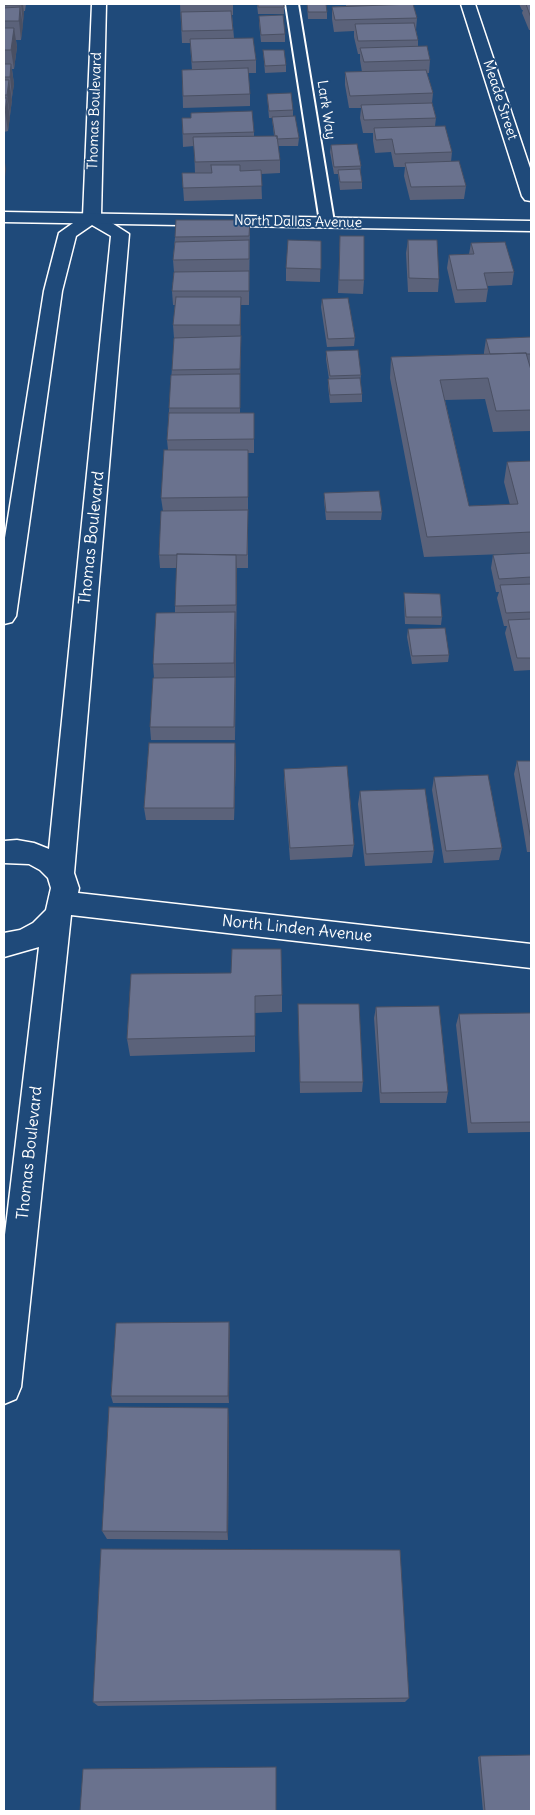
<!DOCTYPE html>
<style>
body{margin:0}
#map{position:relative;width:535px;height:1815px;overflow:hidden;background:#1f4a7a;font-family:Delius,sans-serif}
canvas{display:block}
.frame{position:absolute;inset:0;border:5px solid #fff;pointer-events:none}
</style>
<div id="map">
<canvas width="535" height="1815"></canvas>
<div class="frame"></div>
</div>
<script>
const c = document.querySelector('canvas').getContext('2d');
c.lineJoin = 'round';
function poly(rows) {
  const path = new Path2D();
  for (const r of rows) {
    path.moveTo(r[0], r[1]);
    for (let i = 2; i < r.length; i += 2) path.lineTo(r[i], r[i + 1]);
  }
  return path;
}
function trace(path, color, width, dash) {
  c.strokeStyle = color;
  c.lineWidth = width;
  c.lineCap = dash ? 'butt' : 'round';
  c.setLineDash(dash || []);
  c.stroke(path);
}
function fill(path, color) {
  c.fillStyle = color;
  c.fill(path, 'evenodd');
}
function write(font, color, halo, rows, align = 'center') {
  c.font = font + ' Delius,sans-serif';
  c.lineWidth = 4;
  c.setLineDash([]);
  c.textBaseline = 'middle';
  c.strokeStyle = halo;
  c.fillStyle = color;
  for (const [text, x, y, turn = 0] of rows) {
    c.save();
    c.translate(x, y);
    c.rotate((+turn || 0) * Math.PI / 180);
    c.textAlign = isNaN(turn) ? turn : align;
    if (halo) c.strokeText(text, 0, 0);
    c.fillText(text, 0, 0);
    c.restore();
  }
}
const service = poly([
 [286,4,298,4,334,222,327,226,320,222,286,4]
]);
const minor = poly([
 [92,4,106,4,101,216,129,234,74,873,79,888,78,893,531,944,531,968,71,915,21,1387,16,1399,4,1404,4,1243,39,947,4,957,4,933,20,930,33,923,46,910,51,888,48,878,40,870,29,864,4,863,4,841,17,840,34,843,49,849,111,236,92,225,76,236,62,291,16,616,12,622,4,624,4,544,44,291,59,233,83,216,92,4],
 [461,4,475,4,531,171,531,201,525,200,522,196,461,4]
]);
const secondary = poly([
 [4,212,531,221,531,231,4,222,4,212]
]);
trace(service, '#fff', 4);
trace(minor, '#fff', 3);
trace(secondary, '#fff', 3);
fill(service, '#1f4a7a');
fill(minor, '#1f4a7a');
fill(secondary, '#1f4a7a');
fill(poly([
 [4,4,26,4,25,11,24,11,21,40,16,40,17,47,14,69,12,69,14,84,12,97,12,100,8,131,4,132],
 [180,4,233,4,233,15,232,15,234,38,256,60,256,73,248,73,250,94,250,106,183,108,182,70,192,70,190,43,182,43],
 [257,4,284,4,284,14,258,14],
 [307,4,327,12,327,19,308,19],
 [346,4,412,4,417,18,416,30,418,40,418,47,430,60,429,73,427,73,433,93,432,103,436,118,435,126,452,152,451,162,466,186,464,199,410,200,404,176,405,167,394,167,391,152,375,153,373,141,373,133,363,133,360,118,361,108,349,108,345,85,345,72,362,72,360,60,360,54,358,54,354,37,354,31,334,32,332,19,332,7,346,6],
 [519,4,531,4,531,30,529,30,522,13,523,10,522,10],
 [259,16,285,34,285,42,261,42,259,23],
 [263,50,286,65,286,72,265,73],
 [267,94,293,110,293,116,299,138,298,146,278,146,280,160,280,173,261,174,262,199,184,201,182,173,195,173,194,146,183,147,182,118,254,132,254,136,274,136,272,118,269,118],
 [331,145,361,166,360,172,362,182,362,189,340,190,338,174,334,174,330,152],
 [250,220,249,305,241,305,240,413,254,413,254,453,248,453,248,568,237,568,235,740,151,740,150,727,154,678,153,664,175,613,175,606,177,568,160,568,159,555,163,511,161,498,168,450,167,440,174,338,173,325,175,305,173,305,172,291,174,272,173,260,175,237],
 [340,236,364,280,363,294,338,293],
 [408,240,439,279,438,292,408,292,406,253],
 [321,241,320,282,286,281,286,268],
 [471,243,514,272,512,285,487,286,488,289,486,302,455,303,447,268,449,255,469,254],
 [322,299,355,338,354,346,327,347,321,307],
 [531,337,531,367,530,367,531,370,531,431,493,432,485,399,445,400,469,506,510,505,504,482,507,462,531,461,531,553,424,557,390,378,391,357,484,354,484,352,486,339],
 [326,351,361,375,360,383,362,394,362,402,330,403,328,386,328,379,329,379,326,359],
 [324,493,382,512,381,520,326,520,324,500],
 [531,553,531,670,514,671,505,633,507,626,504,626,497,598,499,592,496,592,491,568,493,555],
 [404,593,442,617,441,625,405,624,404,601],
 [408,629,449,655,448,662,412,664,407,637],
 [236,756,234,820,146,820,144,808],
 [517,761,531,761,531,852,527,852,514,774],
 [284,769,354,845,352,857,290,860,284,781],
 [434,777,502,848,499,860,444,863,432,790],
 [360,791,434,851,432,863,365,866,358,804],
 [131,974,282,995,282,1012,255,1013,255,1052,130,1056,127,1039],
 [298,1004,363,1082,362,1092,300,1093],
 [376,1007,448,1092,446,1103,380,1103,374,1018],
 [459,1014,531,1018,531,1132,468,1133,456,1025],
 [229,1322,229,1403,113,1403,111,1396],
 [229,1418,228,1540,107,1539,102,1531],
 [409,1698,405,1702,98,1706,93,1702],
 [480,1756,531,1811,483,1811,478,1757]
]), '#5b627a');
fill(poly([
 [21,4,23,4,24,14,23,24],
 [20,7,23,26,21,40,19,21],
 [14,28,17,47,14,69,11,50],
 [11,64,14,84,12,97,10,77],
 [9,80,12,100,10,115,7,95],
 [7,98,10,118,8,131,5,112],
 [4,156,6,169,4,185],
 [241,297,241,345,240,325],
 [236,555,237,575,236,626],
 [235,612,236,633,235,740,234,663],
 [235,743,236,756,234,820,234,808],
 [229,1322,230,1330,229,1403,228,1396],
 [228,1408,229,1418,228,1540,227,1532]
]), '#4a5063');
const building = poly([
 [4,4,21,4,21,5,4,5,4,4],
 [258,4,284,4,284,7,258,7,258,4],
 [307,4,326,4,327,12,308,12,307,4],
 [413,4,417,18,335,20,332,7,413,4],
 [526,4,531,4,531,18,526,4],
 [20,7,19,21,4,21,4,8,20,7],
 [231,11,233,30,182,31,181,12,231,11],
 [283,15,285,34,261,35,259,16,283,15],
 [414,23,418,40,358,41,355,24,414,23],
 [4,28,14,28,11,50,4,50,4,28],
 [253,38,256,60,192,62,190,39,253,38],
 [427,46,430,60,364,62,360,48,427,46],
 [263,50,284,50,286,65,265,66,263,50],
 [4,64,11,64,10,77,4,77,4,64],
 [248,68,250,94,183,96,182,70,248,68],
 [426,70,433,93,350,96,345,72,426,70],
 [4,80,9,80,7,95,4,95,4,80],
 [291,93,293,110,269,111,267,94,291,93],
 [4,98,7,98,5,112,4,112,4,98],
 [432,103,436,118,364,120,361,105,432,103],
 [252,111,254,132,183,134,182,118,191,118,191,113,252,111],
 [295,116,299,138,277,139,277,136,275,136,272,117,295,116],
 [445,126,452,152,395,154,392,139,376,140,374,128,445,126],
 [277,136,280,160,195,162,193,137,277,136],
 [357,144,361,166,334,167,331,145,357,144],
 [459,161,466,186,411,187,405,163,459,161],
 [211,165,240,165,240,171,261,170,262,186,183,188,182,173,212,173,211,165],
 [360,169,362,182,340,182,338,170,360,169],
 [176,220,250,220,249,236,175,237,176,220],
 [340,236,364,236,364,280,339,280,340,236],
 [249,240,249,259,173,260,175,242,249,240],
 [288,240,321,241,321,269,286,268,288,240],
 [408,240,437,240,439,279,409,278,408,240],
 [505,242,514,272,484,273,488,289,457,290,449,255,474,254,471,243,505,242],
 [249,271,249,291,172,291,174,272,249,271],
 [176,297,241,297,240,325,173,325,176,297],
 [348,298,355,338,328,339,322,299,348,298],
 [241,336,240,369,172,370,174,338,241,336],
 [531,337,531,354,526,354,526,353,490,354,486,339,531,337],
 [358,350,361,375,330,376,326,351,358,350],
 [526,353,531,370,531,410,496,411,488,378,440,380,469,506,518,504,507,462,531,461,531,532,427,537,391,357,526,353],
 [240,374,240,408,169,408,171,375,240,374],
 [360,378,362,394,330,395,328,379,360,378],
 [169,413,254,413,254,439,167,440,169,413],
 [164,450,248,450,248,497,161,498,164,450],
 [379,491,382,512,326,512,324,493,379,491],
 [248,510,247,555,177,554,177,555,159,555,161,511,248,510],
 [531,553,531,577,499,579,493,555,531,553],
 [177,554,236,555,236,605,175,606,177,554],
 [531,584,531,612,506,613,500,585,531,584],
 [404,593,440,594,442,617,406,617,404,593],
 [235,612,234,663,153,664,156,613,235,612],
 [531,619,531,658,517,658,508,620,531,619],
 [445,628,449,655,412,656,408,629,445,628],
 [235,677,234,727,150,727,153,678,235,677],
 [149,743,235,743,234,808,144,808,149,743],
 [517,761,531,761,531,840,517,761],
 [347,766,354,845,290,848,284,769,347,766],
 [488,775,502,848,446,851,434,777,488,775],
 [425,789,434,851,366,854,360,791,425,789],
 [232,949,281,949,282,995,255,996,255,1036,127,1039,131,974,231,973,232,949],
 [298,1004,359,1004,363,1082,300,1082,298,1004],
 [439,1006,448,1092,381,1093,376,1007,439,1006],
 [531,1013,531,1122,471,1123,459,1014,531,1013],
 [229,1322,228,1396,111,1396,116,1323,229,1322],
 [109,1407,228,1408,227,1532,102,1531,109,1407],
 [101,1549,400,1550,409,1698,93,1702,101,1549],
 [531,1755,531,1811,485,1811,480,1756,531,1755],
 [276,1767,276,1811,80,1811,83,1769,276,1767]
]);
fill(building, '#6a728e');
trace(building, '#4a5063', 1);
write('14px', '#fff', '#1f4a7a', [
 ["Meade Street",500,100,72],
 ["Lark Way",326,110,81],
 ["Thomas Boulevard",95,111,-88],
 ["North Dallas Avenue",298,222,1]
]);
write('16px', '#fff', '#1f4a7a', [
 ["Thomas Boulevard",92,538,-84],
 ["North Linden Avenue",297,929,6],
 ["Thomas Boulevard",30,1153,-84]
]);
</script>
